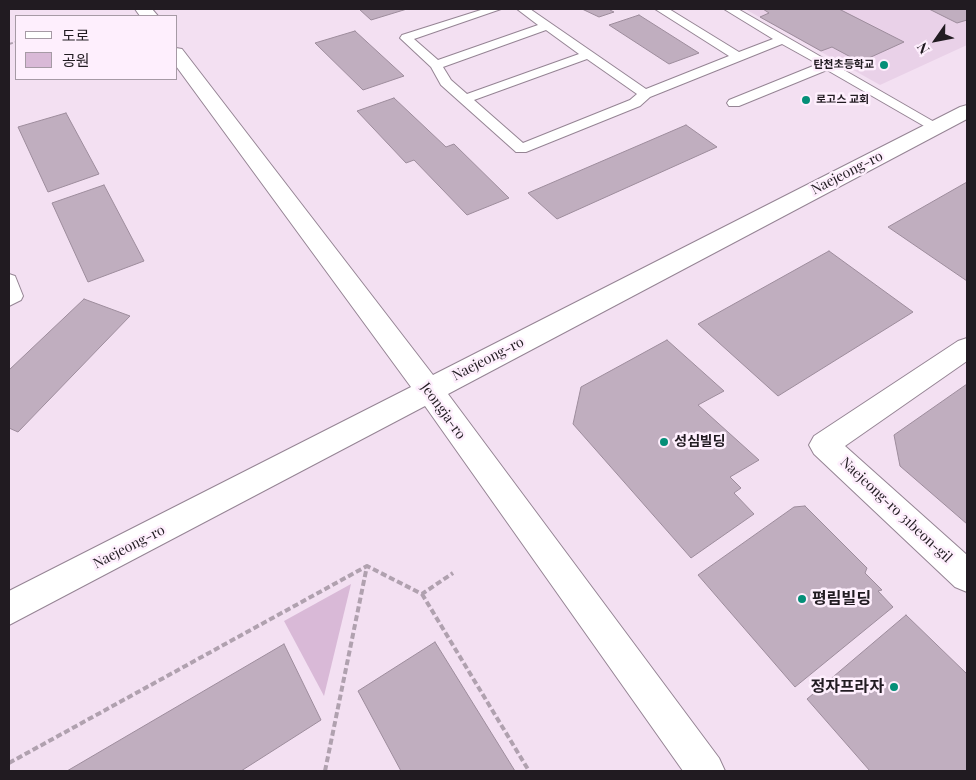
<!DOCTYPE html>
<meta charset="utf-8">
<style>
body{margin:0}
#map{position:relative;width:976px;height:780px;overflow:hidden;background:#f3e0f2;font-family:"Playfair Display","Noto Sans KR",serif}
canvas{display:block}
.frame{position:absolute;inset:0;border:10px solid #211b21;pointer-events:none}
.legend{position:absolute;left:15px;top:15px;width:162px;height:65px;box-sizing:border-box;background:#feeffd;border:1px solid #a69aa5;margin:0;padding:6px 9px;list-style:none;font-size:15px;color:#211b21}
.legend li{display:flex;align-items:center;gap:10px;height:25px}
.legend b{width:25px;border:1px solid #a69aa5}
.north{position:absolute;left:911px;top:15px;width:50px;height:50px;-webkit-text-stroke:4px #feeffd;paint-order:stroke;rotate:237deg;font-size:14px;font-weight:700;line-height:20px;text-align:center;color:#211b21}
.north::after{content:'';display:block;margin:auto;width:18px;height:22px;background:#211b21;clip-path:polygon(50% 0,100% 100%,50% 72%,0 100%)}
</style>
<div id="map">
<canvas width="976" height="780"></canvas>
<div class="frame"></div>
<ul class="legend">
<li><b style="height:6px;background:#fff"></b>도로</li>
<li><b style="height:14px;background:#d9b9d7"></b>공원</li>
</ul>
<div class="north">N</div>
</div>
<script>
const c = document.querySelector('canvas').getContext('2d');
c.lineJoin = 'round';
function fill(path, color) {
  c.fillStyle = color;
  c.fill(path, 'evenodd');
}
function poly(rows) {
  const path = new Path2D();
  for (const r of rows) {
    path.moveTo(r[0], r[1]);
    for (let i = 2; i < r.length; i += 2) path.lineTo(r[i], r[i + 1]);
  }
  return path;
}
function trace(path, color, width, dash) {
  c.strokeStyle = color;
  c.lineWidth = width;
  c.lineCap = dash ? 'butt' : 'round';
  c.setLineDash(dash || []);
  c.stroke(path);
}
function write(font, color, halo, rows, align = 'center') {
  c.font = font + ' "Playfair Display","Noto Sans KR",serif';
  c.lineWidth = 5;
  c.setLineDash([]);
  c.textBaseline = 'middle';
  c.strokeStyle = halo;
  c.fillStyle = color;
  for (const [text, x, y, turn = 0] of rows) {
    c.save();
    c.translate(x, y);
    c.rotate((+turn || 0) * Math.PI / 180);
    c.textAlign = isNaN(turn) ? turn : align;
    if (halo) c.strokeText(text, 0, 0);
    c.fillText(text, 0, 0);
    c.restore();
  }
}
fill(poly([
 [745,9,967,9,967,45,880,85]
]), '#e9d1e8');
fill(poly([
 [351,584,324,696,284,621]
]), '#d9b9d7');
const building = poly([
 [359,9,407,9,371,20,359,9],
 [582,9,612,9,610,10,614,12,599,17,582,9],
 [763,9,839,9,904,42,860,62,832,47,821,51,760,17,769,13,763,9],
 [929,9,967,9,967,20,957,23,929,9],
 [639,15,699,53,669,64,609,25,639,15],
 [355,31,404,76,363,90,315,43,355,31],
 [394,98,446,147,454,144,509,198,467,215,414,160,406,163,357,111,394,98],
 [66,113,99,174,48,192,18,127,66,113],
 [686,125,717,147,557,219,528,193,686,125],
 [967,182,967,281,888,227,967,182],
 [104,185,144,261,88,282,52,203,104,185],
 [829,251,913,312,778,396,698,324,829,251],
 [84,299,130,316,18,432,9,428,9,370,84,299],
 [667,340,724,391,698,405,759,460,730,477,741,488,734,493,754,514,691,558,573,424,581,387,667,340],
 [967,384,967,524,900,466,894,435,967,384],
 [805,506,867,568,865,573,882,590,878,591,893,607,795,687,698,575,794,507,805,506],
 [906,615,967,674,967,771,870,771,807,699,906,615],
 [435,642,515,771,401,771,358,691,435,642],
 [284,644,321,720,241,771,67,771,284,644]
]);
fill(building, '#c0aebf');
trace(building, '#9d8c9c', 1);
const lane = poly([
 [484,9,501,9,414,39,438,60,538,25,517,9,530,9,646,89,729,56,655,9,669,9,739,52,773,39,724,9,738,9,943,127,941,130,931,130,827,70,739,106,729,106,727,103,729,100,818,64,782,44,650,97,640,106,526,152,516,152,441,85,431,67,400,38,402,35,484,9],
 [546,30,579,54,467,94,451,80,443,67,546,30],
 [587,59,637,94,630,100,523,143,474,100,587,59],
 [9,274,15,276,23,296,21,300,9,306,9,274]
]);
const street = poly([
 [967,338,967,361,845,446,967,555,967,592,955,587,814,454,809,445,814,436,958,341,967,338]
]);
const secondary = poly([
 [135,9,152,9,158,16,140,16,135,9],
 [176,48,182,49,433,375,960,107,967,105,967,119,448,394,719,758,725,771,683,771,425,406,9,625,9,591,411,387,176,66,176,48]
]);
trace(lane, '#958494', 2);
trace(street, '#958494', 2);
trace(secondary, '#958494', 2);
trace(poly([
 [9,44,16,42]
]), '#b0a1af', 2, [4, 2]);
trace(poly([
 [422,594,529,771],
 [9,763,367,566],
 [325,771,367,566,422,594,453,573]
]), '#b0a1af', 4, [6, 3]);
fill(lane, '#fff');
fill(street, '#fff');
fill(secondary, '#fff');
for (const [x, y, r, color] of [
 [884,65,5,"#048f78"],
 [806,100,5,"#048f78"],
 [664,442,5,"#048f78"],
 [802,599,5,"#048f78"],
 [894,687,5,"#048f78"]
]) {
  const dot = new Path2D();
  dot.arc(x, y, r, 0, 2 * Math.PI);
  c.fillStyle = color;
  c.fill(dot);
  trace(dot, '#feeffd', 2);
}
write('bold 11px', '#211b21', '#feeffd', [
 ["탄천초등학교",874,65],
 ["로고스 교회",816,100,"left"]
], 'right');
write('14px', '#211b21', '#feeffd', [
 ["Naejeong-ro",847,173,-27],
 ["Naejeong-ro",488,359,-27],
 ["Jeongja-ro",443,411,54],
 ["Naejeong-ro 31beon-gil",896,510,43],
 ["Naejeong-ro",129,547,-27]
]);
write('bold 14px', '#211b21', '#feeffd', [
 ["성심빌딩",674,442]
], 'left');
write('bold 16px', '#211b21', '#feeffd', [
 ["평림빌딩",812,599],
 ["정자프라자",884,687,"right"]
], 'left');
</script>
